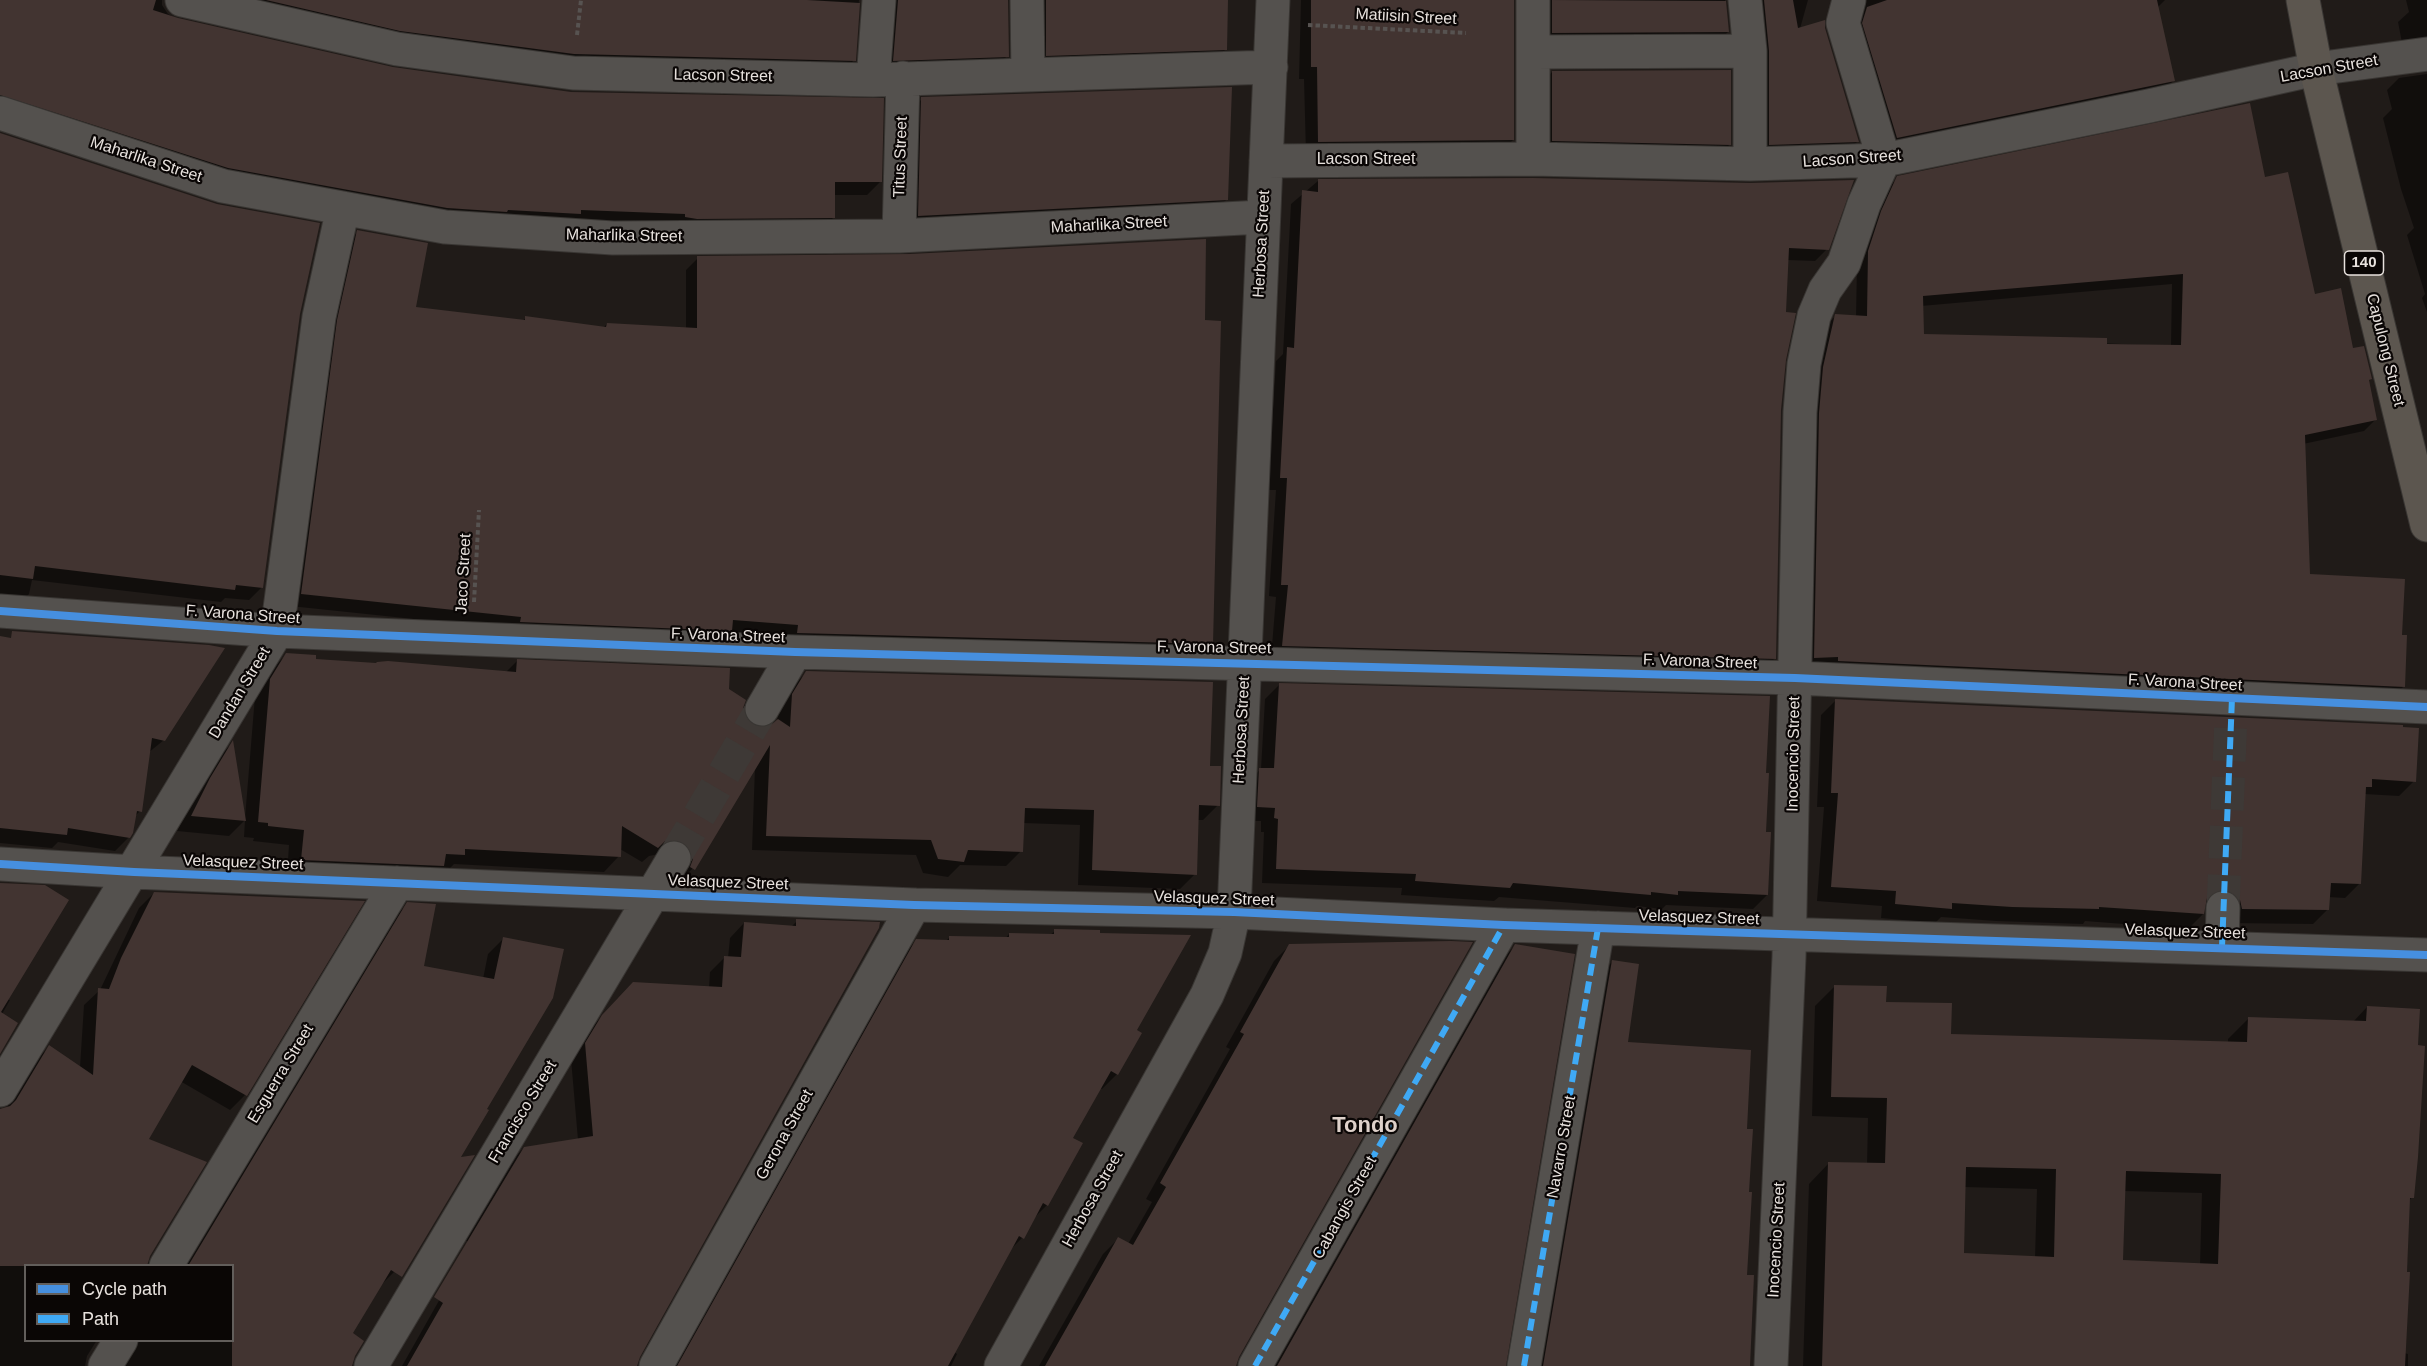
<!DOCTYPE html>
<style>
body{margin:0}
#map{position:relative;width:2427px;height:1366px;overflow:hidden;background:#201b18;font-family:Arial,sans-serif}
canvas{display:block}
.legend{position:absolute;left:24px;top:1264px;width:210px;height:78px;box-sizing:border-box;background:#0a0605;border:2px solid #625e5b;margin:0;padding:8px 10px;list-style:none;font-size:18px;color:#e7e1dd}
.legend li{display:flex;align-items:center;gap:12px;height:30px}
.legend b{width:30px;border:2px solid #625e5b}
</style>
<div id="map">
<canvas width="2427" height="1366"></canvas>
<ul class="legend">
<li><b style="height:8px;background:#468fdf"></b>Cycle path</li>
<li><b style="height:8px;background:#3fa9f5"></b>Path</li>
</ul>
</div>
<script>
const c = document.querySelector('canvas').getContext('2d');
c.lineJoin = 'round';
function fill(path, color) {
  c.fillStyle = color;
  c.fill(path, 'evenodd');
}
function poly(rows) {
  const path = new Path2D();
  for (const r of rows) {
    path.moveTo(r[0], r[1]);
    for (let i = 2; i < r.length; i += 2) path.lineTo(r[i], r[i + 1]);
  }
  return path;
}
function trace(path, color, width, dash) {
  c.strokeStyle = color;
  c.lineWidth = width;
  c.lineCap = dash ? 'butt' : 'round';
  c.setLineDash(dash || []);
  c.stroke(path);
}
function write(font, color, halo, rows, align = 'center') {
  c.font = font + ' Arial,sans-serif';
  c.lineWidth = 4.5;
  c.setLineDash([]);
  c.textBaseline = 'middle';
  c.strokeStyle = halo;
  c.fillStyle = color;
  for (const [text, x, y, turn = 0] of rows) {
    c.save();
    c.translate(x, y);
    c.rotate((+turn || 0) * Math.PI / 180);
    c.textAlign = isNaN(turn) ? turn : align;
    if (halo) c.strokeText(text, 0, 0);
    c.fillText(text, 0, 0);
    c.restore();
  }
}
fill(poly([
 [0,0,162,0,162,5,168,14,177,19,880,182,867,195,834,195,834,217,821,230,566,226,214,180,0,110],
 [197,0,859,0,854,60,841,73,560,67],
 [878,0,1007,0,1007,56,994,69,881,73],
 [1027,0,1226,0,1226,49,1213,62,1034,68],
 [1301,0,1513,0,1513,140,1500,153,1306,154,1304,79,1299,79],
 [1533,0,1725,0,1728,32,1715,44,1540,45],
 [1746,0,1808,0,1786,79,1857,142,1845,154,1757,157],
 [1833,0,2165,0,2157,8,2173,81,2150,104,1874,160,1839,9,1830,5],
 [2406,0,2427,0,2427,52,2403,48,2398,22,2409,12],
 [1552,72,1730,144,1720,154,1543,150,1543,82],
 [2427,74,2427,312,2422,298,2425,294,2407,235,2414,228,2401,189,2383,118,2392,109,2387,90,2399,78],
 [922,99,1227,199,1213,213,906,229,909,112],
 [0,134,299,314,262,587,249,600,225,598,221,602,32,580,29,594,16,607,0,604],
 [1898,178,2264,178,2314,296,2371,379,2368,381,2376,419,2364,431,2303,444,2309,575,2400,637,2403,687,2392,698,1803,669,1808,425,1824,327,1836,316,1856,317,1857,263,1886,190],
 [2172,284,2171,346,1922,336,1921,306],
 [1318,181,1827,249,1815,261,1787,260,1784,360,1780,410,1775,658,1763,670,1271,658,1276,597,1269,596,1276,490,1268,490,1276,361,1283,354,1291,204],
 [358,232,414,308,522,321,526,318,603,328,607,324,686,329,686,270,698,258,1204,322,1212,643,1200,656,787,637,728,632,718,642,509,629,290,606,346,244],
 [0,641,164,740,148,753,140,811,134,817,129,837,115,851,58,842,52,848,0,843],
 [286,655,314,660,506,672,517,661,728,690,742,708,744,719,751,726,761,729,772,727,777,722,778,711,791,688,806,673,1208,767,1218,805,1203,820,1197,820,1195,874,1180,889,1078,885,1080,825,1023,823,1021,851,1006,866,960,865,948,877,923,873,916,855,752,850,755,767,697,864,682,879,659,854,649,856,642,862,620,849,619,856,604,872,454,864,448,870,287,875,289,845,253,841,254,838,244,837,245,820,229,836,177,831,195,795,217,758,232,744,245,818,255,696,271,670],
 [1279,685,1764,774,1767,895,1753,909,1666,905,1662,909,1637,906,1635,908,1499,897,1494,901,1401,895,1402,888,1262,883,1264,832,1261,832,1261,821,1244,821,1245,784,1261,769,1265,699],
 [1836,700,2414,781,2399,796,2364,794,2360,883,2345,898,2328,897,2327,910,2313,924,2227,923,2218,907,2207,903,2205,904,2203,914,2188,929,2085,921,2083,924,1996,921,1941,917,1935,923,1881,918,1882,906,1817,901,1824,807,1817,807,1821,715],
 [0,884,7,999,10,1000,2,1014,0,1034],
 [154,893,362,902,245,1095,230,1110,180,1081,147,1140,148,1256,26,1266,26,1340,97,1340,87,1356,85,1366,0,1366,0,1110,6,1109,34,1062,49,1047,80,1067,84,1005,100,990,139,908],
 [408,904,422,967,483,979,488,954,503,939,485,1109,427,1218,394,1272,378,1288,351,1334,337,1366,123,1366,117,1340,232,1340,232,1266,184,1266,392,919],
 [797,921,878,924,638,1356,636,1366,402,1366,471,1244,464,1239,509,1163,524,1148,578,1140,571,1059,588,1032,618,998,709,988,710,972,725,957,728,958,730,938,744,923,791,927],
 [1055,931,1135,1031,1117,1074,1102,1089,1100,1088,1071,1139,1047,1205,1032,1220,1022,1238,1008,1252,954,1352,957,1354,951,1366,672,1366,902,956,917,940,946,941,950,937,1005,939,1009,934,1050,935],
 [1290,945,1235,1366,1039,1366,1103,1254,1118,1239,1128,1244,1152,1202,1146,1199,1230,1049,1226,1047,1274,961],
 [1515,946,1504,1366,1271,1366,1500,961],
 [1612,962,1626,1044,1745,1130,1745,1276,1748,1366,1531,1366,1597,977],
 [1835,986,1885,1003,1950,1036,2228,1043,2228,1039,2248,1019,2353,1022,2367,1007,2412,1197,2409,1201,2404,1353,2408,1354,2408,1366,1803,1366,1809,1184,1828,1164,1867,1165,1868,1118,1812,1116,1815,1006],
 [1964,1187,2037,1189,2035,1258,1962,1254],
 [2123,1191,2202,1193,2200,1265,2121,1261]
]), '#0007');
fill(poly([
 [0,0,156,0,153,10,178,18,393,67,571,92,884,98,882,182,835,182,835,218,697,219,685,217,685,214,581,210,581,214,508,210,507,212,447,208,228,168,0,95],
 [266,0,807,0,860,3,856,61,574,54,400,31],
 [898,0,1008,0,1009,57,893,61],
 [1046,0,1228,0,1227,50,1046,56],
 [1311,0,1514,0,1514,140,1318,142,1317,67,1311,67],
 [1552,0,1726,1,1729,32,1552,33],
 [1764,0,1793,0,1798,28,1825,20,1825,28,1859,142,1769,145,1769,51],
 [1887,0,2157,0,2175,81,1897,138,1862,23,1867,7],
 [1731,70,1731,145,1552,141,1552,71],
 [1232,87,1228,200,918,216,921,97],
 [2250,103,2265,177,2288,172,2315,294,2341,288,2353,348,2364,346,2372,379,2369,380,2377,420,2305,435,2310,574,2405,579,2402,635,2407,635,2405,687,1838,661,1838,657,1814,658,1819,413,1823,367,1835,314,1867,316,1868,251,1881,211,1897,176],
 [2183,274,2181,345,2107,344,2107,338,1924,334,1923,296],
 [0,133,217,204,320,223,300,314,263,588,236,585,235,590,35,566,33,579,0,575],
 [1533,178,1750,183,1854,180,1829,250,1789,248,1786,312,1796,313,1786,360,1781,410,1776,659,1282,646,1288,585,1281,585,1287,478,1280,478,1287,347,1294,348,1302,190,1318,192,1318,179],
 [357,230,428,243,416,307,525,320,525,316,606,327,607,323,697,328,697,256,910,254,1206,239,1205,320,1221,321,1213,644,797,633,798,625,733,620,732,631,520,622,521,617,301,594,337,320],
 [12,631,209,645,225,648,165,741,152,738,142,812,137,811,133,833,130,838,68,828,67,835,0,828,0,636,11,638],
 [286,653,316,655,316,659,376,663,377,662,388,661,516,672,517,659,730,668,729,689,746,700,743,708,746,718,752,725,761,728,771,725,778,719,790,727,792,694,806,671,1213,682,1210,766,1221,766,1220,806,1199,805,1197,875,1092,870,1094,810,1025,808,1023,852,968,850,964,862,938,859,931,840,766,836,770,745,695,870,690,867,693,859,691,849,683,842,675,839,665,841,658,848,622,826,621,857,465,849,465,855,446,854,444,866,301,860,304,830,268,826,268,823,258,822,270,679],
 [1279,683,1770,696,1766,773,1769,773,1766,832,1771,832,1768,895,1678,891,1678,895,1651,892,1651,895,1513,883,1510,888,1415,881,1416,874,1276,869,1278,819,1274,818,1275,808,1257,807,1259,768,1274,768],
 [1835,699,2403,725,2403,727,2419,728,2416,782,2372,779,2372,787,2366,787,2361,884,2331,883,2329,910,2242,909,2240,900,2233,892,2223,889,2214,892,2207,898,2204,914,2099,907,2099,909,2012,907,1952,903,1952,909,1895,904,1896,891,1831,887,1838,793,1831,793],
 [233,740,246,821,191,816,210,778],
 [0,883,45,885,69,900,1,1012,18,1023,0,1054],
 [154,892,365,901,247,1096,192,1065,149,1139,207,1162,150,1256,147,1266,0,1266,0,1109,10,1106,16,1100,49,1045,93,1075,98,988,109,989,121,958],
 [407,902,436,904,424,966,494,979,503,937,564,949,553,998,487,1109,489,1110,461,1157,475,1155,402,1277,391,1270,353,1333,364,1341,355,1356,352,1366,232,1366,232,1266,188,1266],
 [796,919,880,922,879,928,640,1357,637,1366,407,1366,443,1303,434,1297,524,1147,593,1136,585,1043,602,1015,633,982,722,987,724,956,741,957,744,922,796,926],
 [1054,929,1100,930,1100,933,1191,935,1137,1030,1142,1033,1118,1075,1111,1071,1073,1138,1083,1143,1048,1206,1043,1203,1024,1239,1019,1236,948,1366,677,1366,916,939,949,940,949,936,1009,937,1009,933,1054,934],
 [1451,941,1473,942,1239,1357,1236,1366,1045,1366,1118,1237,1133,1245,1166,1187,1160,1183,1244,1034,1240,1032,1289,944],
 [1515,944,1575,954,1506,1366,1277,1366],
 [1612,960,1639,964,1628,1042,1751,1050,1747,1129,1753,1129,1749,1192,1752,1192,1747,1275,1754,1275,1750,1366,1543,1366],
 [1834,985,1887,986,1886,1002,1952,1003,1951,1034,2247,1042,2248,1017,2366,1021,2367,1006,2420,1009,2418,1045,2425,1046,2418,1157,2414,1198,2410,1198,2407,1272,2410,1272,2405,1366,1822,1366,1828,1162,1885,1163,1887,1098,1831,1097],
 [1966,1167,2056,1169,2054,1257,1964,1253],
 [2126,1171,2221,1174,2218,1264,2123,1260]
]), '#423431');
trace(poly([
 [674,858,762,709],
 [2223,908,2231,717]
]), '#3e3936', 33, [33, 16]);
const minor = poly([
 [182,0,397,49,573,73,873,80,1271,67],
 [1027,0,1028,75],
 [1533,0,1533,159],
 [1745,0,1750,51,1750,164],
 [1533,52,1750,51],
 [873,80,879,0],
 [0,113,223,186,445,227,613,238,899,236,1262,217],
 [1266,161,1533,159,1750,164,1884,160,2149,106,2316,69,2427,54],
 [899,236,903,78],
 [0,611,277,631,795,652,1795,678,2427,707],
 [762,709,795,652],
 [0,864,134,872,914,905,1234,912,1504,925,2427,955],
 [2222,947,2223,908],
 [0,1090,277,631,319,317,343,208],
 [166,1266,397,883],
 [105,1366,121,1340],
 [371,1366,674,858],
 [656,1366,914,905],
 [1001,1366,1207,995,1225,953,1234,912,1273,0],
 [1255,1366,1504,925],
 [1524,1366,1598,928],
 [1771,1366,1789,957,1800,412,1804,364,1814,316,1825,290,1844,263,1864,204,1884,160,1843,23,1849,0]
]);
const major = poly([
 [2303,0,2316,69,2427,525]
]);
trace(minor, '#393633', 35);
trace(major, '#393633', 35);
trace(poly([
 [1308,25,1466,33],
 [577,35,581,0],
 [474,602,479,510]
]), '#575351', 4, [4.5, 3]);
trace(minor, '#54514e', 33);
trace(major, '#5c564f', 33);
trace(poly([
 [2222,947,2232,698],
 [1255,1366,1504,925],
 [1524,1366,1598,928]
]), '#3fa9f5', 6, [12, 6]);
trace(poly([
 [0,611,277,631,795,652,1795,678,2427,707],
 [0,864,134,872,914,905,1234,912,1504,925,2427,955]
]), '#468fdf', 8);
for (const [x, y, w] of [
 [2364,263,39]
]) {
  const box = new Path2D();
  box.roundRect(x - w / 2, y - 12, w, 24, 4.5);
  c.fillStyle = '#0a0605';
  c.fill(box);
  trace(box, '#e7e1dd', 1.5);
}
write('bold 15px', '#e7e1dd', null, [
 ["140",2364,263]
]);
write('16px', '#e7e1dd', '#0a0605', [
 ["Matiisin Street",1406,17,3],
 ["Lacson Street",2329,69,-10],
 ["Lacson Street",723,76,1],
 ["Titus Street",901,157,-88],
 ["Lacson Street",1852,159,-4],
 ["Maharlika Street",146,160,18],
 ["Lacson Street",1366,160],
 ["Maharlika Street",1109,225,-3],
 ["Maharlika Street",624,236,1],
 ["Herbosa Street",1262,244,-87],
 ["Capulong Street",2385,350,76],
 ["Jaco Street",464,574,-87],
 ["F. Varona Street",243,615,4],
 ["F. Varona Street",728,636,2],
 ["F. Varona Street",1214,648,1],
 ["F. Varona Street",1700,662,2],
 ["F. Varona Street",2185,683,3],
 ["Dandan Street",240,693,-59],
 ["Herbosa Street",1242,730,-87],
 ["Inocencio Street",1794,754,-89],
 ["Velasquez Street",243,863,2],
 ["Velasquez Street",728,883,2],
 ["Velasquez Street",1214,899,2],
 ["Velasquez Street",1699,918,2],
 ["Velasquez Street",2185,932,2],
 ["Esguerra Street",281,1074,-59],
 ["Francisco Street",523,1112,-59],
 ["Gerona Street",785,1135,-61],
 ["Navarro Street",1562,1147,-80],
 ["Herbosa Street",1093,1199,-61],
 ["Cabangis Street",1345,1208,-61],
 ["Inocencio Street",1777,1240,-87]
]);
write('bold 22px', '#ded1ca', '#0a0605', [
 ["Tondo",1365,1126]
]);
</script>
